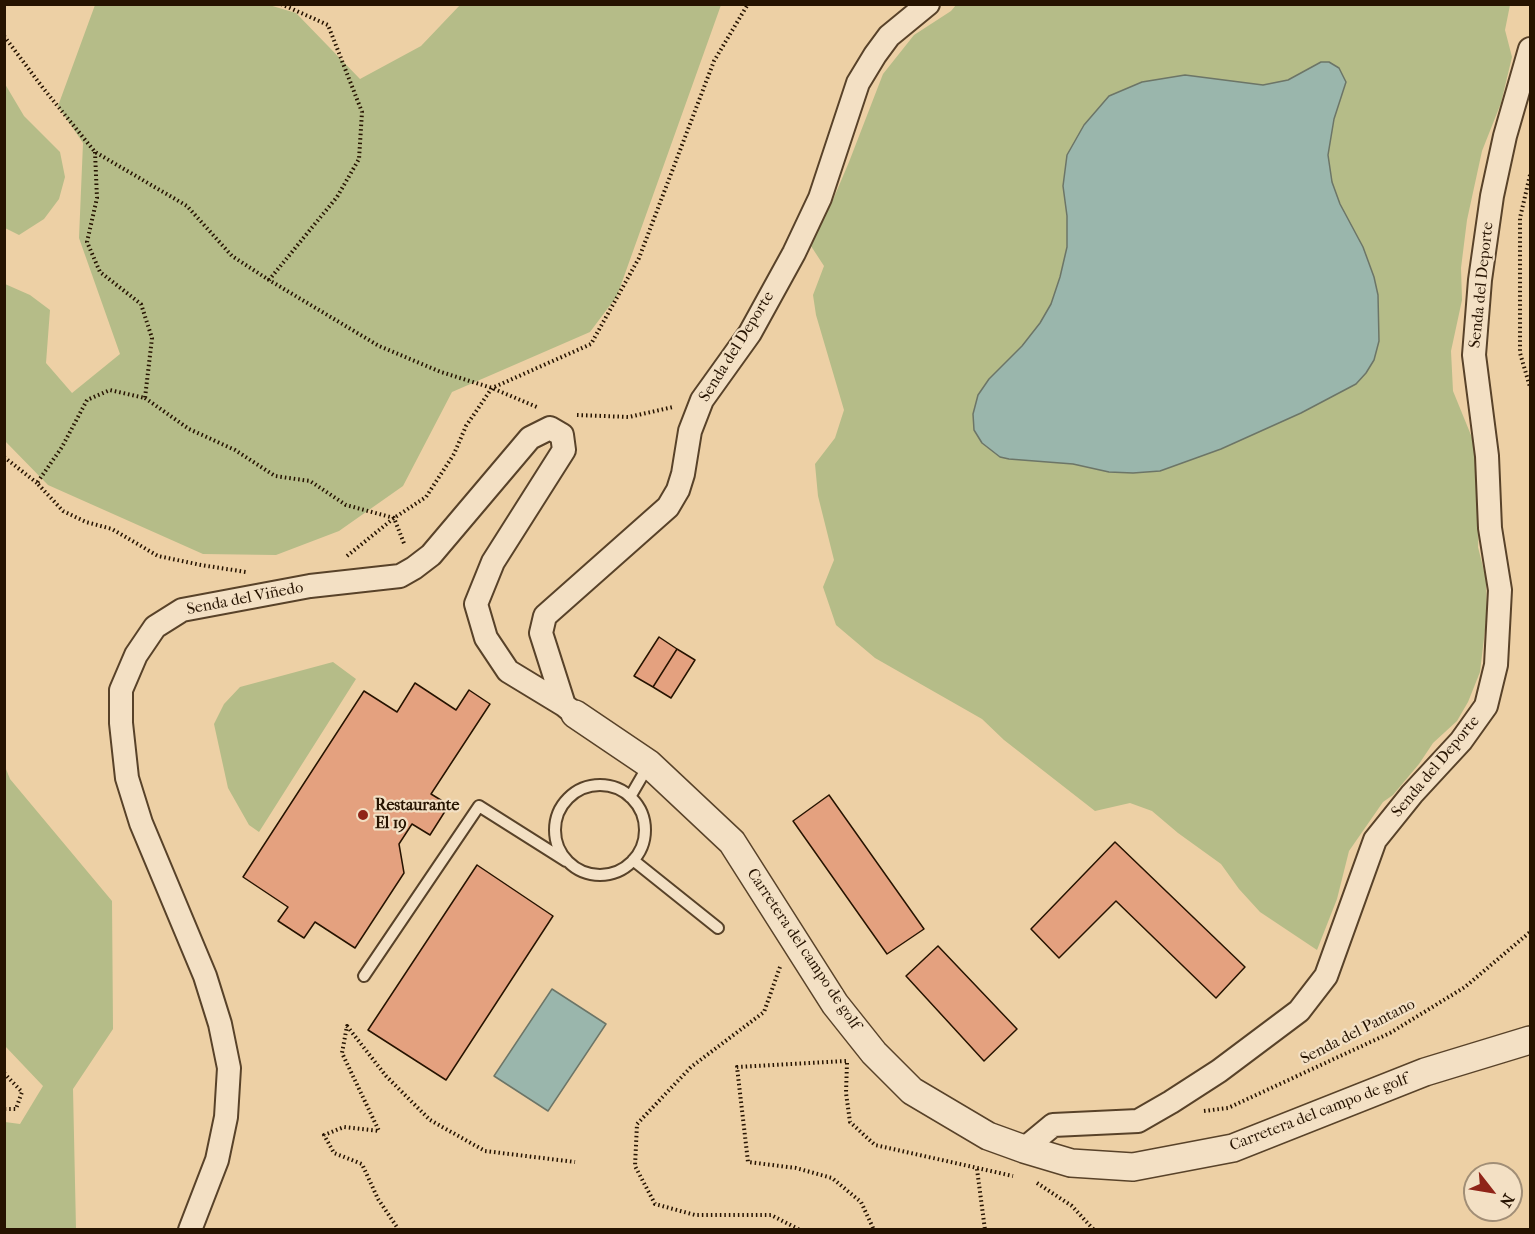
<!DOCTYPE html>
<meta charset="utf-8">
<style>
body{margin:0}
#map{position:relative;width:1535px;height:1234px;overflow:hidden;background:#edd0a5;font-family:"IM FELL French Canon",serif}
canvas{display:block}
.frame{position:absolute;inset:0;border:6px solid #261300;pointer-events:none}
.north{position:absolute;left:1463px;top:1162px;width:60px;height:60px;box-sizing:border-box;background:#f3e0c4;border:2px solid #a18e76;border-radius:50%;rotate:121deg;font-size:16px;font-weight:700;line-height:24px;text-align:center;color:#261300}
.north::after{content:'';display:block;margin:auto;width:21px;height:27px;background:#8f2418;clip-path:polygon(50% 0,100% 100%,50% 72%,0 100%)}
</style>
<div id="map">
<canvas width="1535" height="1234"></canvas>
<div class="frame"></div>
<div class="north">N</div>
</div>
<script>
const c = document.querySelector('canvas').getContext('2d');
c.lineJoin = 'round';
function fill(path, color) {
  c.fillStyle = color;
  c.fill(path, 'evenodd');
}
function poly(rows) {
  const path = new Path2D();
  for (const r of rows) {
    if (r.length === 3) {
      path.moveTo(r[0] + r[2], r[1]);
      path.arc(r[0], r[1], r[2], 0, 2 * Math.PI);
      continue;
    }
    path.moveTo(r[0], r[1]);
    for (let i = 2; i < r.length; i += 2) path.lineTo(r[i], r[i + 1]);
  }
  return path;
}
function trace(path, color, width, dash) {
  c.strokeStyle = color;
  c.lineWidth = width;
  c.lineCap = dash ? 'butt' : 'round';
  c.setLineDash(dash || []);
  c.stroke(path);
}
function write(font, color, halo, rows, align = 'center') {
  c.font = font + ' "IM FELL French Canon",serif';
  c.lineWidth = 4.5;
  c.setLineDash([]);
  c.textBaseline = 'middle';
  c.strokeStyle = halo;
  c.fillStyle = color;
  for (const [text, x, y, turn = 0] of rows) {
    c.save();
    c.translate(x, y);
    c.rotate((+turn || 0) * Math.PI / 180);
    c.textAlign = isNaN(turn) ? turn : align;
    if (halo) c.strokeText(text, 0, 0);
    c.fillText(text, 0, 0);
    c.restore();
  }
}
fill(poly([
 [95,5,269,5,296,13,360,79,421,46,460,5,721,5,617,296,590,332,452,392,403,486,339,531,276,555,203,554,48,485,5,441,5,284,30,295,50,310,46,363,72,393,120,354,79,238,83,143,58,106],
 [956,5,1510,5,1505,30,1512,57,1501,103,1482,151,1467,220,1461,268,1462,300,1451,351,1453,391,1475,445,1480,508,1478,547,1486,579,1487,613,1480,672,1468,702,1457,721,1433,743,1419,764,1393,795,1383,802,1349,851,1337,899,1317,950,1260,912,1239,889,1221,864,1178,833,1152,811,1130,803,1095,811,1004,740,982,719,875,658,836,625,823,587,834,560,818,496,815,464,835,438,844,410,816,315,813,295,824,266,809,243,832,202,849,162,883,74,914,35,951,11],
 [5,84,24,116,60,152,65,177,59,199,44,219,19,235,5,228],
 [333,662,356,679,259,832,249,825,228,788,214,724,224,704,240,687],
 [4,764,10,779,112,901,113,1029,73,1089,76,1229,5,1229,5,1122,20,1124,43,1086,5,1046]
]), '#b5bc88');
const water = poly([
 [1321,62,1329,62,1339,68,1346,82,1334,119,1328,155,1332,182,1340,204,1363,247,1374,277,1378,295,1379,341,1374,360,1366,373,1356,384,1301,413,1221,449,1160,471,1133,473,1109,472,1073,464,1009,459,1000,457,982,443,974,430,973,414,978,395,989,379,1022,346,1040,323,1051,304,1060,277,1067,247,1067,216,1063,186,1067,155,1084,125,1109,96,1142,82,1185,75,1263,85,1288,80,1321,62],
 [552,989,606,1024,548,1111,494,1076,552,989]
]);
fill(water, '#9ab6ac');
trace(water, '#6c7567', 1.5);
const building = poly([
 [659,637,677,649,653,687,634,676,659,637],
 [677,649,695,660,671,698,653,687,677,649],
 [415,683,456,710,469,690,490,704,431,794,449,805,430,835,412,824,399,844,404,873,355,948,315,922,304,938,278,921,288,907,243,877,364,691,397,712,415,683],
 [829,795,924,929,887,954,793,821,829,795],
 [1115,842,1245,967,1216,998,1116,901,1059,958,1031,929,1115,842],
 [477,865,553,916,446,1080,368,1030,477,865],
 [938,946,1017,1029,984,1061,906,976,938,946]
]);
fill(building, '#e4a17f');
trace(building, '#261300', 1.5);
const service = poly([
 [600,830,45],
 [630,797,648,766],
 [633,860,718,928],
 [364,976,479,806,566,861]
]);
const minor = poly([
 [564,705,541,633,545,616,668,507,678,490,683,474,690,431,702,400,750,333,794,253,820,198,858,83,875,55,889,36,928,4],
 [1024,1149,1053,1125,1138,1121,1171,1102,1219,1071,1299,1011,1326,976,1375,840,1412,794,1461,741,1486,706,1496,665,1500,590,1490,528,1487,456,1474,355,1480,280,1492,196,1505,136,1530,49],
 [190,1230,217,1160,226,1117,229,1068,220,1024,205,976,141,823,127,778,121,723,121,690,136,655,155,627,182,610,310,586,400,576,414,568,431,555,530,438,550,428,562,435,564,450,493,562,476,604,486,638,508,671,564,705,575,714]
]);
const tertiary = poly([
 [575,714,649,764,732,842,835,1004,874,1053,912,1091,988,1136,1024,1149,1071,1163,1133,1167,1233,1148,1425,1072,1530,1040]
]);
trace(service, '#584229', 14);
trace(minor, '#584229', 26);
trace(tertiary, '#584229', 30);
trace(poly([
 [281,4,328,25,362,112,359,159,337,197,269,280,379,346,441,372,492,388,537,407],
 [4,36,43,88,95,152,187,206,232,256,269,280],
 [95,152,97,198,87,242,100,272,141,304,152,338,145,398,110,390,87,400,62,447,37,483,63,511,86,522,112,529,158,556,201,565,246,572],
 [1530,175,1520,218,1520,353,1530,387],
 [145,398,189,429,235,450,275,476,310,481,346,505,394,518,405,546],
 [577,415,629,417,673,407],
 [4,457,37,483],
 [347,556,394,518,426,497,454,454,466,426,492,388,591,344,639,258,714,61,748,4],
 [780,967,764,1012,691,1067,637,1124,635,1166,655,1204,695,1215,771,1215,800,1230],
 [846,1061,737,1067,748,1162,796,1168,832,1178,861,1202,874,1230],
 [847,1063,846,1093,850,1122,875,1145,1013,1176],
 [4,1073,22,1092,16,1109,4,1109],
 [1204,1111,1228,1108,1390,1033,1465,987,1530,932],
 [977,1169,985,1230],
 [1037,1183,1072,1206,1094,1230],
 [399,1230,378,1199,362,1164,334,1153,324,1135,344,1127,379,1131,342,1053,347,1026,386,1076,430,1120,485,1151,575,1162]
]), '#261300', 4, [1.5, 3]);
trace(service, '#f3e0c4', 10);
trace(minor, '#f3e0c4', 22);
trace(tertiary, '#f3e0c4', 27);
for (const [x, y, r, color] of [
 [363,815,6,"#8f2418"]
]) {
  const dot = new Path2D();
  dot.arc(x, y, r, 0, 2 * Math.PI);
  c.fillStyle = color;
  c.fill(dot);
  trace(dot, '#f3e0c4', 2);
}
write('16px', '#261300', '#f3e0c4', [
 ["Senda del Deporte",1482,285,-84],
 ["Senda del Deporte",737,347,-58],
 ["Senda del Viñedo",245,599,-11],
 ["Senda del Deporte",1436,767,-50],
 ["Carretera del campo de golf",803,949,56],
 ["Senda del Pantano",1358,1032,-27],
 ["Carretera del campo de golf",1319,1113,-21]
]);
write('bold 16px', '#261300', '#f3e0c4', [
 ["Restaurante",375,806],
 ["El 19",375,824]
], 'left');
</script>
